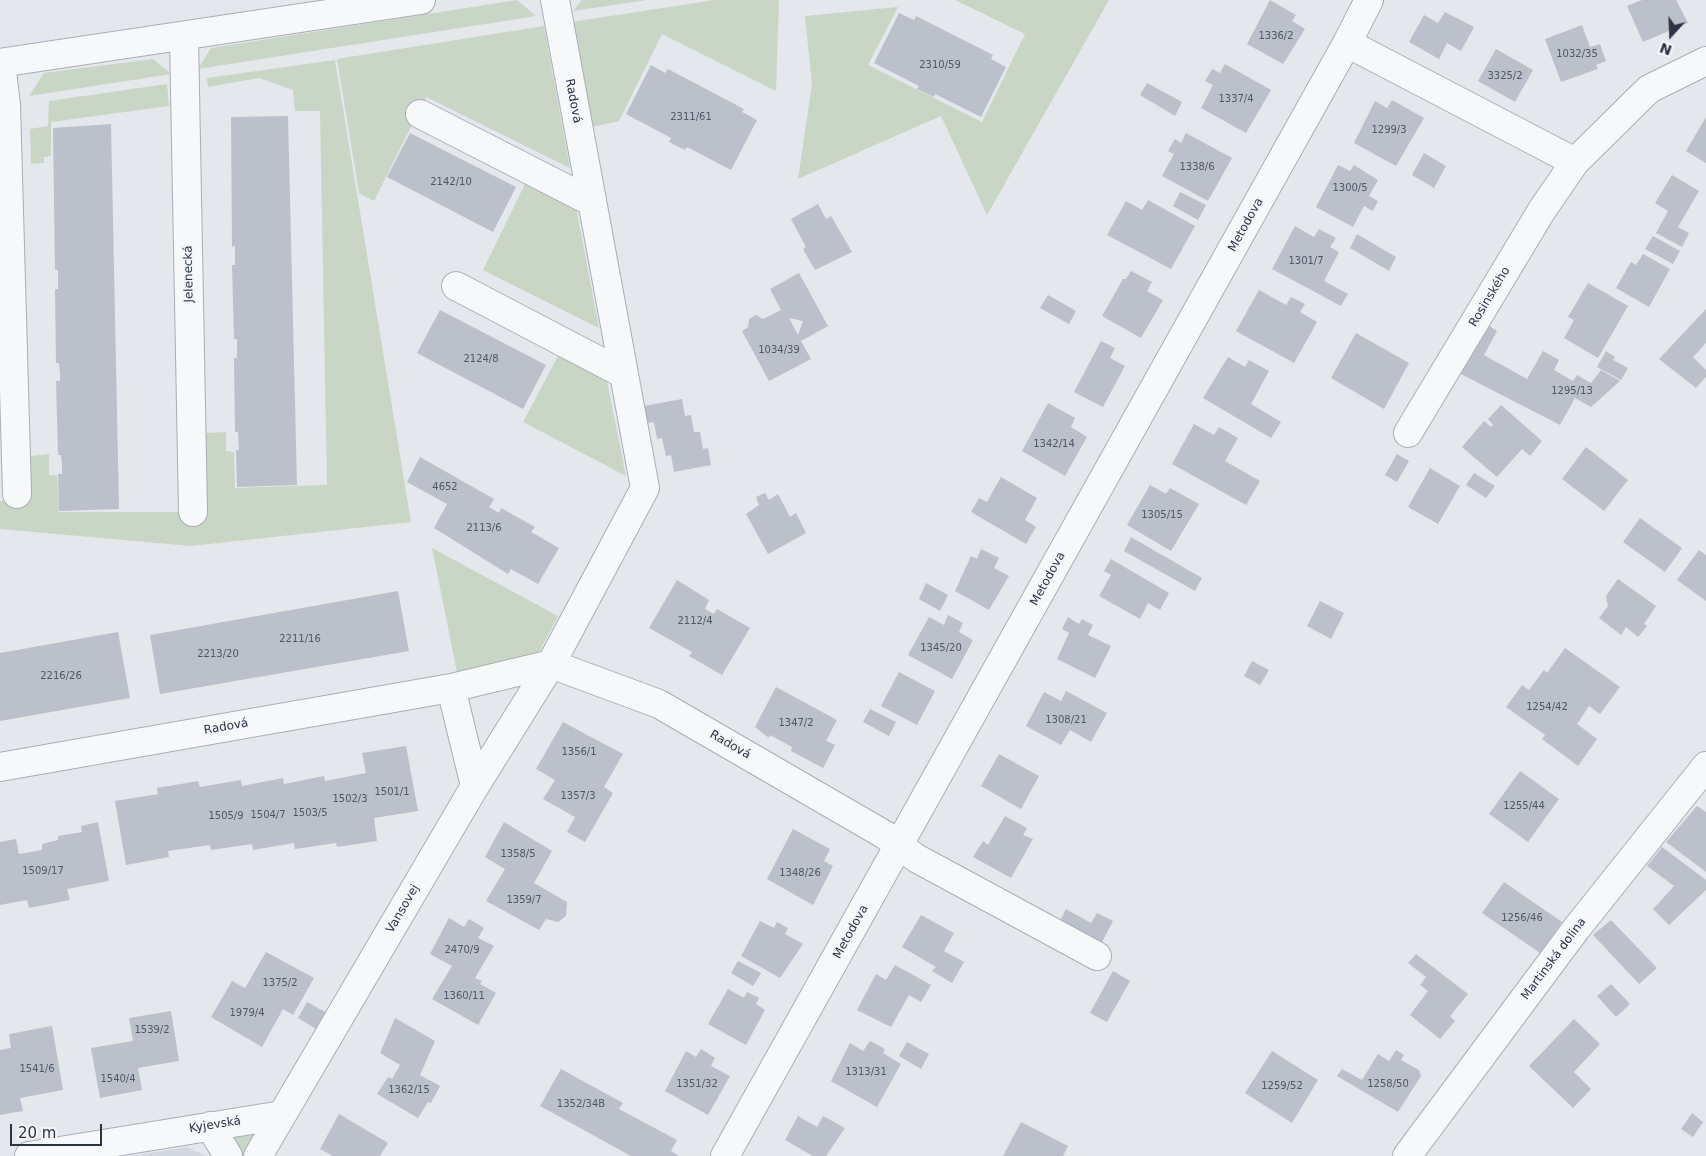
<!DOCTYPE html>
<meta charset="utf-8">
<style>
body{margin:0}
#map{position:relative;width:1706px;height:1156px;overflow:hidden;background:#e4e7ec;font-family:"DejaVu Sans",sans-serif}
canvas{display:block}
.north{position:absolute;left:1646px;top:10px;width:50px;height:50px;-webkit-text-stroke:4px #f4f6f9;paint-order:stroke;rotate:200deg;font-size:14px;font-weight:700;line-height:20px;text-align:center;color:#2b3445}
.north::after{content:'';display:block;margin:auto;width:18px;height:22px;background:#2b3445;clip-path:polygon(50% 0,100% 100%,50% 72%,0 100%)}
.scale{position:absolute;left:10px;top:1124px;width:92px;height:22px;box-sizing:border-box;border:2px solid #2b3445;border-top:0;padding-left:6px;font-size:15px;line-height:18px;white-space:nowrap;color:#2b3445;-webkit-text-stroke:4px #f4f6f9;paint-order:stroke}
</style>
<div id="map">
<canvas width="1706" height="1156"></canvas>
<div class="north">N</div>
<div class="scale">20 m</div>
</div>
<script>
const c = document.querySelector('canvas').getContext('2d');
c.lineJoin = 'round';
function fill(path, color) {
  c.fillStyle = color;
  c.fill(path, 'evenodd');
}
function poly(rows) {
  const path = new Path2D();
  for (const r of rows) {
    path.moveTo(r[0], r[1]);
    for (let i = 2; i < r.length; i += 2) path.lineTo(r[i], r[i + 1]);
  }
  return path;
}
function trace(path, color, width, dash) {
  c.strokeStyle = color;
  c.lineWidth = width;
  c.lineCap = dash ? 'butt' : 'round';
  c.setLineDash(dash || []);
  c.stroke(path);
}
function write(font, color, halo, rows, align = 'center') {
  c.font = font + ' "DejaVu Sans",sans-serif';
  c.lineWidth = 5;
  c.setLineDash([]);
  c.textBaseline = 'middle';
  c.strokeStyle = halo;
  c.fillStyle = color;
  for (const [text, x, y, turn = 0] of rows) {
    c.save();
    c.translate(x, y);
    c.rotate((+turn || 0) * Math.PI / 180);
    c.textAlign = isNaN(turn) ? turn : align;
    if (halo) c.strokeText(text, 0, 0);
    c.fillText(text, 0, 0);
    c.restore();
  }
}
fill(poly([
 [187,1147,206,1156,133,1156]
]), '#d2d6de');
fill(poly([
 [517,0,536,16,198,69,211,48],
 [582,0,647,0,573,11],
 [715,0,779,0,776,91,662,34,619,121,592,127,571,22],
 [955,0,1109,0,987,215,941,116,798,179,812,84,805,16,898,7,868,65,982,122,1025,34],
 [544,26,570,168,426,97,374,201,359,193,337,59],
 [153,59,171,74,29,96,44,73],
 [335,60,411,522,191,546,0,529,0,501,31,500,30,456,49,454,49,475,57,475,59,512,207,512,206,433,226,432,226,451,234,452,235,488,327,485,320,111,295,111,293,90,259,78,208,87,207,78],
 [167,84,169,106,51,122,51,156,44,157,44,163,31,164,30,129,48,126,49,101],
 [526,182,576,207,599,328,483,270],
 [558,356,607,381,626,476,523,422],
 [432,548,558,616,536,658,458,677],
 [267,1128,245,1156,230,1134]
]), '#c9d6c5');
fill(poly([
 [1270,0,1296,15,1292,21,1305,29,1283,64,1247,44],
 [1642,0,1676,0,1688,23,1643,42,1627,6],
 [1445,12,1474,27,1461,51,1447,43,1439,59,1409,42,1424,15,1438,23],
 [899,13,914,20,916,16,993,55,991,59,1006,67,981,117,935,94,934,97,917,89,919,86,874,63],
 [1582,25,1590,47,1600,44,1606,61,1596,65,1598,69,1561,82,1545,39],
 [1496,49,1533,70,1515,102,1478,81],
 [1225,64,1271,90,1246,133,1201,108,1213,85,1205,81,1212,69,1220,73],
 [651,65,665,73,668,69,744,109,742,112,757,120,731,170,687,147,685,150,669,142,671,138,626,114],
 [1147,83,1182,102,1175,116,1140,95],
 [1392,100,1424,118,1396,166,1354,143,1375,101,1387,108],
 [288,116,297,485,237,487,236,450,239,450,238,432,235,432,234,358,237,358,237,339,234,339,232,265,235,265,235,246,232,247,231,117],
 [1706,117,1706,163,1686,151],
 [111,124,119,509,59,511,58,474,62,474,62,465,61,455,58,455,56,381,60,381,60,373,59,363,56,363,55,289,58,289,58,270,55,270,53,128],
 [410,133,516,187,493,232,387,177],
 [1186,133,1232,158,1208,201,1162,176,1174,154,1168,151,1175,139,1181,143],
 [1424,153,1446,166,1434,188,1412,175],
 [1338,165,1350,171,1354,165,1378,180,1369,196,1378,201,1373,211,1364,206,1353,227,1316,207],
 [1672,175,1699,191,1678,227,1689,233,1682,247,1656,233,1668,211,1655,203],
 [1180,192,1206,205,1198,220,1173,206],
 [1148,200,1195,226,1171,269,1107,235,1126,201,1142,210],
 [818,204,826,219,831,216,852,252,815,270,803,249,806,247,791,219],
 [1295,226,1314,237,1319,229,1336,238,1330,247,1339,252,1324,281,1348,294,1341,306,1272,269],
 [1357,234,1396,257,1389,271,1350,248],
 [1653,236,1680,251,1673,264,1645,249],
 [1643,254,1670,269,1649,307,1616,288,1631,262,1636,265],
 [1131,271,1152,282,1147,291,1163,300,1141,338,1102,316,1123,279,1126,279],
 [799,273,828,326,801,341,811,359,769,381,742,331,748,327,749,319,756,315,763,319,781,310,770,289],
 [789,318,803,321,798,335],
 [1588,283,1628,306,1598,358,1564,338,1574,320,1568,317],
 [1259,290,1286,305,1291,297,1305,304,1300,312,1317,322,1294,363,1236,331],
 [1048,295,1076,311,1069,324,1040,308],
 [1706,309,1706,343,1693,357,1706,370,1706,377,1696,388,1659,359],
 [440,310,546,365,523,409,417,353],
 [1483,322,1497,331,1484,355,1527,379,1543,351,1559,360,1554,370,1573,381,1577,375,1591,383,1601,370,1620,381,1591,407,1575,398,1560,425,1455,371],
 [1356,333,1409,363,1384,409,1331,378],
 [1101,341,1115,348,1110,358,1125,366,1103,407,1074,392],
 [1606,351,1615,357,1613,360,1628,368,1621,380,1597,367],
 [1228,357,1245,367,1249,360,1269,371,1251,404,1281,422,1271,438,1203,398],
 [682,399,685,416,691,415,694,432,700,432,703,449,708,448,711,465,674,472,671,455,666,456,662,438,657,439,654,422,648,423,644,406],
 [1048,403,1075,418,1071,427,1087,437,1065,476,1022,451],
 [1501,405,1542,441,1530,456,1522,449,1497,477,1462,447,1484,421,1491,427,1493,425,1488,419],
 [1194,424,1214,435,1219,427,1238,438,1225,461,1260,481,1246,505,1172,464],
 [1586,447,1628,480,1604,511,1562,479],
 [1397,454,1409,461,1397,482,1385,475],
 [420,457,494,499,489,507,499,513,501,508,535,527,531,532,559,548,538,584,511,569,508,574,434,528,447,504,407,482],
 [1430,468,1460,486,1438,524,1408,507],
 [1474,473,1495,486,1486,498,1466,485],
 [1001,477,1037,498,1025,520,1036,527,1026,544,971,512,979,498,987,502],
 [1150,485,1166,494,1170,488,1199,504,1171,551,1127,525],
 [765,493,769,500,778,494,790,517,796,513,806,533,768,554,746,514,759,505,756,497],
 [1640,518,1682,548,1665,572,1623,542],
 [1131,537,1202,578,1195,591,1124,551],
 [981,549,999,558,994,568,1009,576,989,610,955,591,971,556,977,559],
 [1699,550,1706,555,1706,601,1677,580],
 [1111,559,1169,593,1160,610,1148,603,1140,619,1099,596,1111,575,1104,571],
 [1618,579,1656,606,1644,624,1647,626,1638,637,1626,627,1621,635,1599,618,1608,606,1606,596],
 [677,580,709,600,705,609,714,614,717,609,750,628,722,675,689,656,692,652,649,628],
 [926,583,948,595,940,611,919,599],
 [398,591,409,651,160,694,150,635],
 [1320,601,1344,613,1331,639,1307,626],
 [948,615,963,623,959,632,973,640,952,679,908,655,929,617,944,625],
 [1068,617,1079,624,1082,619,1093,625,1088,635,1111,646,1095,678,1057,659,1069,633,1062,629],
 [118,632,130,698,0,721,0,653],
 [1565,648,1620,687,1600,714,1589,706,1577,724,1597,739,1578,766,1542,739,1545,735,1506,707,1522,685,1529,690,1544,670,1547,673],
 [1252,661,1269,670,1260,685,1244,676],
 [899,672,935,691,917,725,881,706],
 [776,687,837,720,826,741,835,745,823,768,791,751,792,747,770,735,769,738,755,727],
 [1066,691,1107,713,1091,742,1070,730,1061,745,1026,726,1044,692,1061,701],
 [870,709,896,722,889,736,863,722],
 [563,722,623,754,604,787,613,793,585,842,567,832,575,817,543,799,555,780,536,769],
 [406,746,418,811,374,818,377,841,337,847,336,843,295,849,294,843,253,850,252,844,211,850,210,845,168,851,169,857,126,865,115,801,158,794,157,788,198,781,200,787,241,780,242,786,283,778,284,784,324,776,325,781,366,773,362,753],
 [999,754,1039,776,1021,809,981,786],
 [1520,771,1559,799,1528,842,1489,814],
 [1697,806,1706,812,1706,872,1666,842],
 [1005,816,1027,828,1023,835,1033,839,1011,878,973,857,983,841,988,845],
 [98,822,109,881,67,889,70,900,29,908,27,900,0,905,0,842,16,839,19,854,42,850,42,844,58,840,58,836,82,832,81,826],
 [504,822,552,851,534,883,567,902,566,916,558,922,546,919,539,930,486,901,505,869,485,857],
 [793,829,830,849,824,861,833,866,813,905,767,879],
 [1662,847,1706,880,1706,890,1669,925,1653,909,1674,886,1647,866],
 [1504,882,1562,922,1540,953,1482,913],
 [1066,909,1091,923,1097,913,1113,921,1101,944,1060,921],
 [921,915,954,933,944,951,964,962,952,983,932,971,936,967,902,947],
 [449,918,464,927,469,919,484,928,478,938,494,946,475,978,482,981,480,984,496,993,478,1025,432,999,452,966,430,954],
 [1611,920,1657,968,1639,984,1593,935],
 [760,921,774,928,777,922,788,928,785,934,803,944,780,978,741,956],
 [266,952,314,978,293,1015,283,1009,262,1047,211,1017,232,981,245,988],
 [1416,954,1468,994,1450,1016,1455,1021,1440,1039,1410,1015,1428,991,1420,985,1426,977,1408,963],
 [738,961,761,973,753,986,731,973],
 [895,965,931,985,921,1002,909,995,891,1027,857,1010,876,974,886,980],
 [1113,971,1130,981,1107,1022,1090,1013],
 [1611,984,1630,1004,1616,1017,1597,996],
 [728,989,744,998,747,992,759,998,756,1004,765,1010,746,1045,708,1024],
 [307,1002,327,1013,318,1030,298,1018],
 [171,1011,179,1061,138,1068,142,1090,100,1098,91,1048,133,1041,129,1018],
 [395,1018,435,1041,420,1075,440,1086,431,1103,428,1102,418,1118,377,1094,388,1077,392,1079,400,1065,380,1053],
 [1574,1019,1600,1044,1574,1072,1591,1089,1573,1108,1529,1066],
 [52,1026,63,1090,20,1098,23,1111,0,1115,0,1050,11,1048,9,1034],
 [870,1041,885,1049,883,1053,901,1064,877,1107,831,1081,850,1043,863,1051],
 [907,1042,929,1054,921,1069,899,1056],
 [701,1049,715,1058,711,1066,730,1076,708,1115,665,1091,686,1051,696,1057],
 [1396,1050,1404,1055,1401,1060,1419,1070,1421,1076,1398,1112,1337,1076,1342,1069,1362,1080,1378,1054,1389,1061],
 [1272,1051,1318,1080,1292,1123,1245,1093],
 [561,1069,623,1103,619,1109,677,1140,671,1151,679,1156,631,1156,540,1106],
 [1692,1113,1703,1122,1693,1137,1681,1129],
 [339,1114,388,1143,380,1156,333,1156,320,1149],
 [798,1116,817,1127,823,1116,845,1128,826,1156,813,1156,785,1140],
 [1021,1122,1068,1146,1063,1156,1003,1156]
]), '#bbc0ca');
const minor = poly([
 [184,37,193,512],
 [1347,43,1575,162,1542,210,1408,433],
 [0,63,421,0],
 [1,63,6,105,17,494],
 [420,114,592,202],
 [1575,162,1649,89,1706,61],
 [456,286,624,374],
 [451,688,475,786],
 [0,767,451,688,551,664,645,488,555,0],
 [210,1126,228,1156],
 [29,1156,282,1115],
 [258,1156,475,786,551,664,659,704,885,835,916,858,1097,956],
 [725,1156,1347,43,1369,0],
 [1407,1156,1576,929,1706,766]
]);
trace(minor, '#a9aeb7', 30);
trace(minor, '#f7f8fa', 28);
write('10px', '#4f5766', null, [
 ["1336/2",1276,36],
 ["1032/35",1577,54],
 ["2310/59",940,65],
 ["3325/2",1505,76],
 ["1337/4",1236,99],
 ["2311/61",691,117],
 ["1299/3",1389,130],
 ["1338/6",1197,167],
 ["2142/10",451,182],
 ["1300/5",1350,188],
 ["1301/7",1306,261],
 ["1034/39",779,350],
 ["2124/8",481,359],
 ["1295/13",1572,391],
 ["1342/14",1054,444],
 ["4652",445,487],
 ["1305/15",1162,515],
 ["2113/6",484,528],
 ["2112/4",695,621],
 ["2211/16",300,639],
 ["1345/20",941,648],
 ["2213/20",218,654],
 ["2216/26",61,676],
 ["1254/42",1547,707],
 ["1308/21",1066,720],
 ["1347/2",796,723],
 ["1356/1",579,752],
 ["1501/1",392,792],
 ["1357/3",578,796],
 ["1502/3",350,799],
 ["1255/44",1524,806],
 ["1503/5",310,813],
 ["1504/7",268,815],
 ["1505/9",226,816],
 ["1358/5",518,854],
 ["1509/17",43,871],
 ["1348/26",800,873],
 ["1359/7",524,900],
 ["1256/46",1522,918],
 ["2470/9",462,950],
 ["1375/2",280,983],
 ["1360/11",464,996],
 ["1979/4",247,1013],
 ["1539/2",152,1030],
 ["1541/6",37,1069],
 ["1313/31",866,1072],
 ["1540/4",118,1079],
 ["1351/32",697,1084],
 ["1258/50",1388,1084],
 ["1259/52",1282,1086],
 ["1362/15",409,1090],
 ["1352/34B",581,1104]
]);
write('12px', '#2b3445', '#f4f6f9', [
 ["Radová",573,101,79],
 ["Metodova",1246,225,-61],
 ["Jelenecká",189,274,-91],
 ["Rosinského",1490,297,-59],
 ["Metodova",1048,579,-61],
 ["Radová",226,727,-10],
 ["Radová",730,745,30],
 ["Vansovej",403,909,-60],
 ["Metodova",851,932,-61],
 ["Martinská dolina",1554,959,-53],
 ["Kyjevská",215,1125,-9]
]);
</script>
